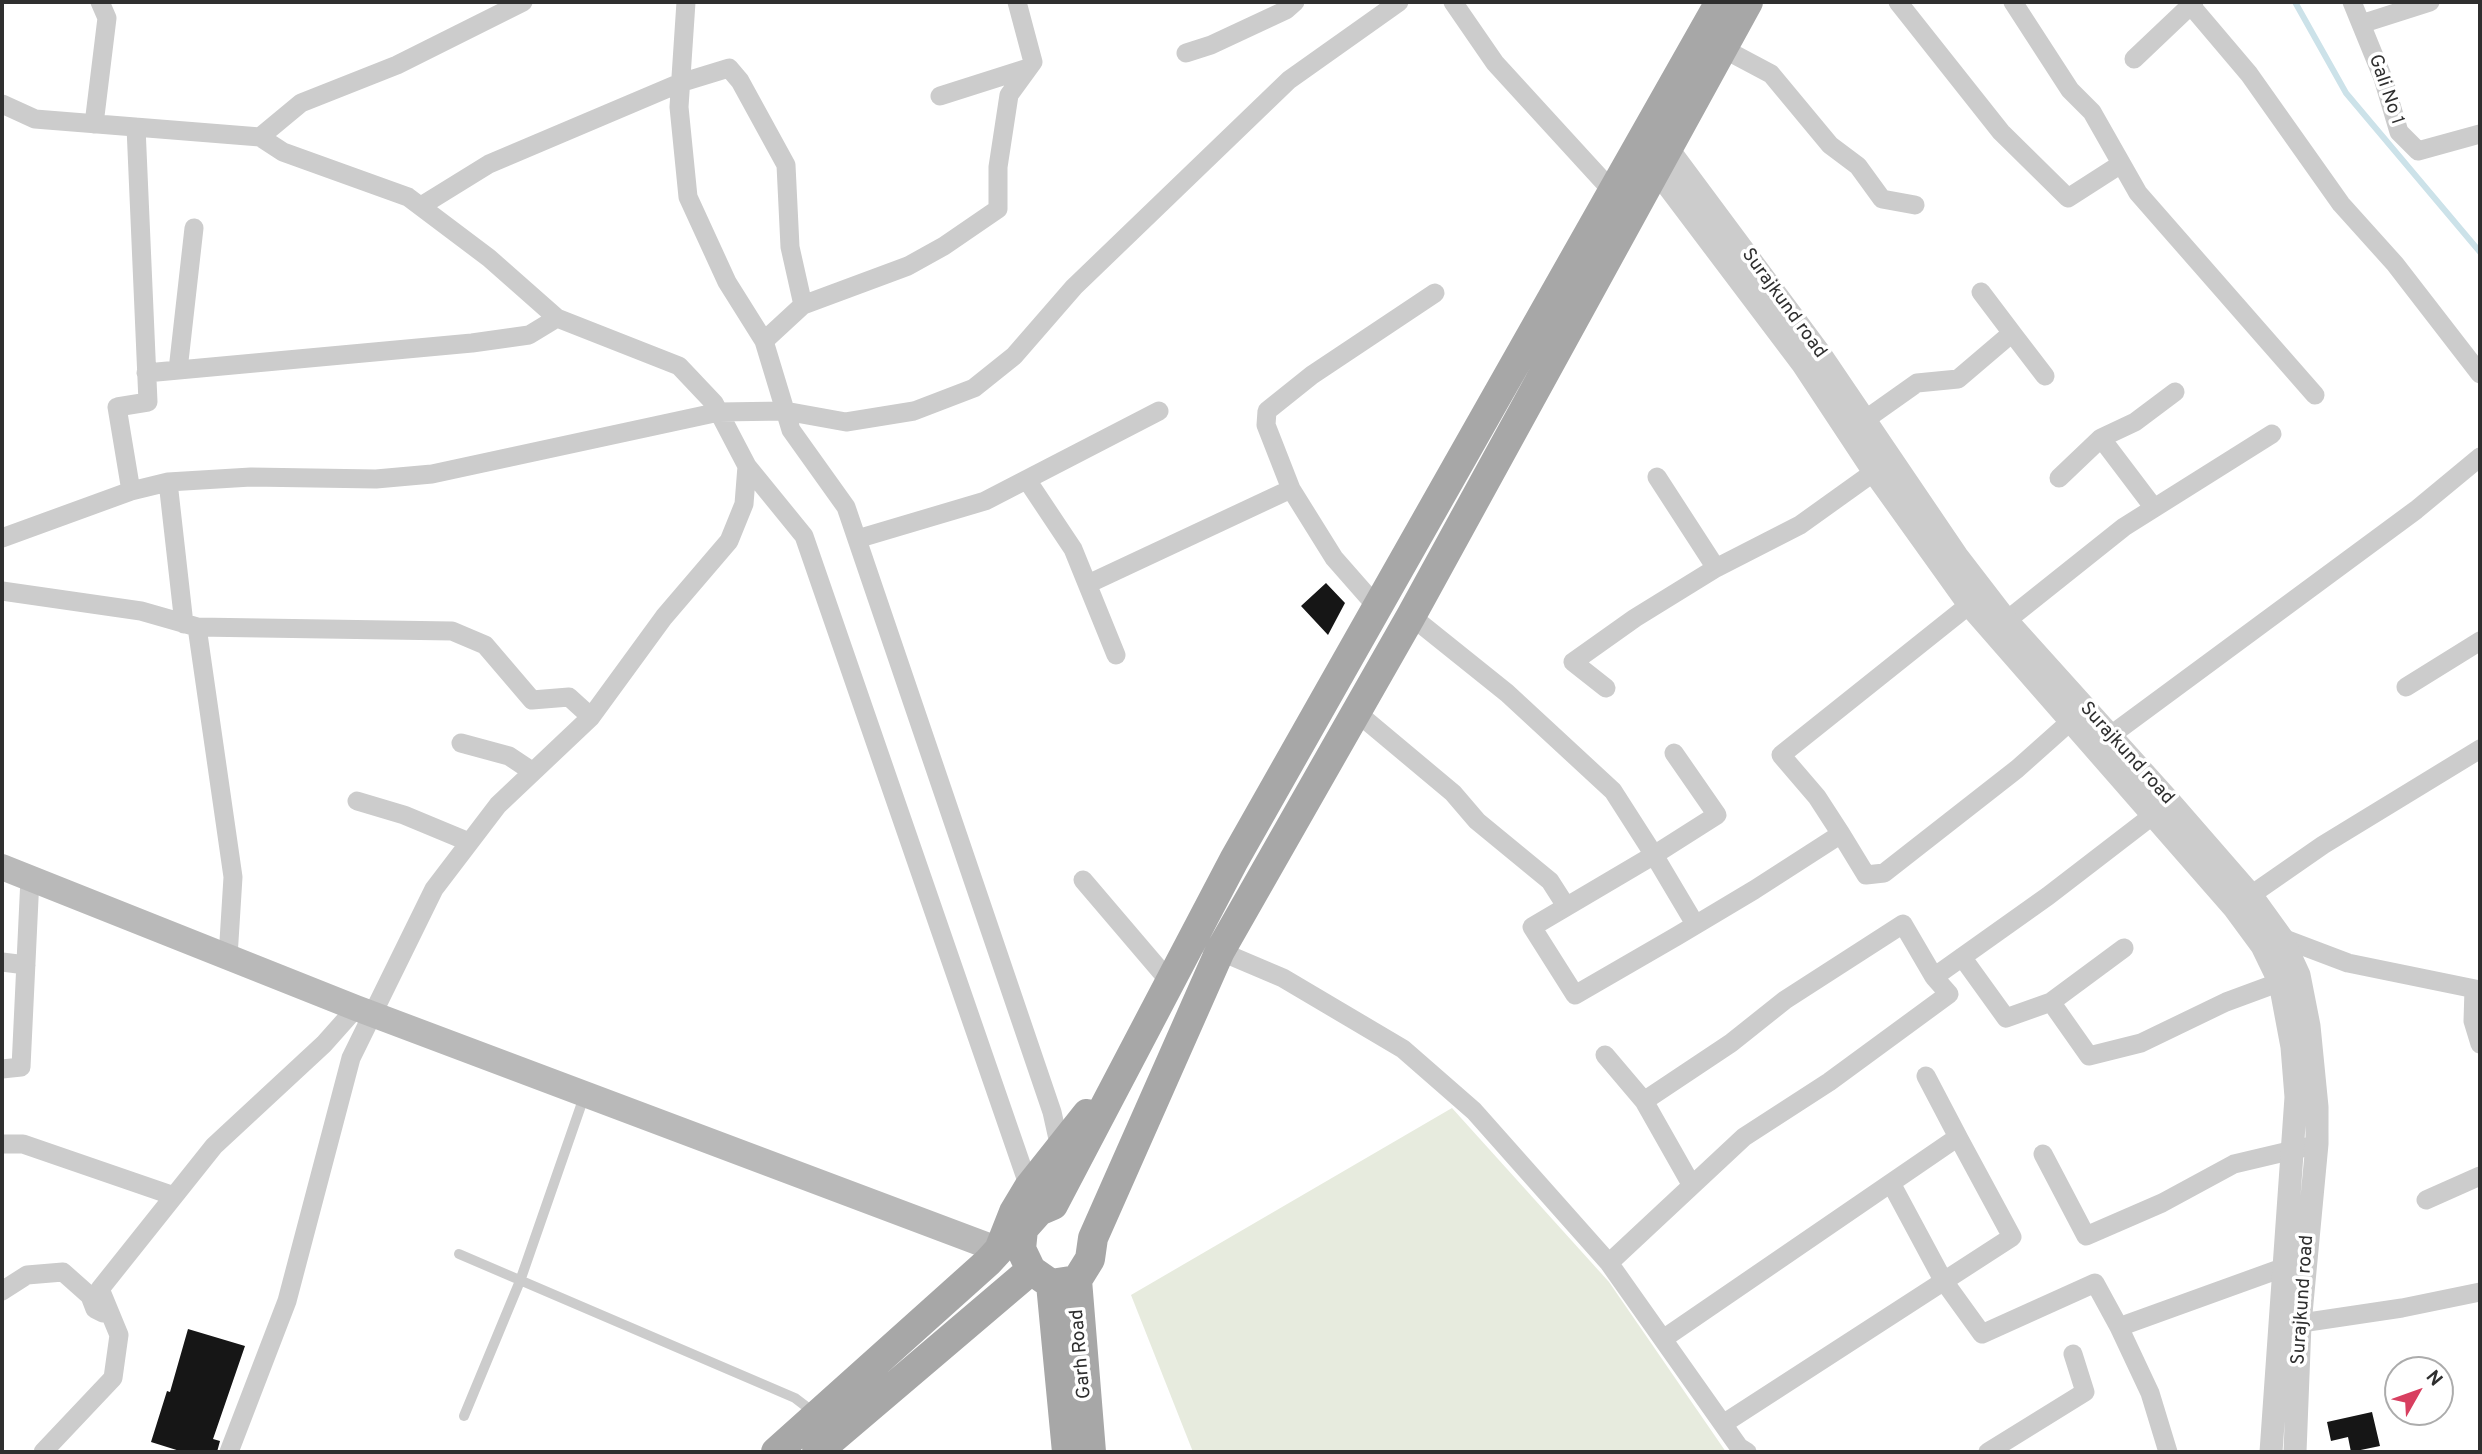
<!DOCTYPE html>
<style>
body{margin:0}
#map{position:relative;width:2482px;height:1454px;overflow:hidden;background:#fff;font-family:Overpass,sans-serif}
canvas{display:block}
.frame{position:absolute;inset:0;border:4px solid #2f2f2f;pointer-events:none}
.north{position:absolute;left:2384px;top:1356px;width:70px;height:70px;box-sizing:border-box;background:#fff;border:2px solid #acacac;border-radius:50%;rotate:50deg;font-size:19px;font-weight:700;line-height:28px;text-align:center;color:#2f2f2f}
.north::after{content:'';display:block;margin:auto;width:24px;height:32px;background:#d83f60;clip-path:polygon(50% 0,100% 100%,50% 72%,0 100%)}
</style>
<div id="map">
<canvas width="2482" height="1454"></canvas>
<div class="frame"></div>
<div class="north">N</div>
</div>
<script>
const c = document.querySelector('canvas').getContext('2d');
c.lineJoin = 'round';
function fill(path, color) {
  c.fillStyle = color;
  c.fill(path, 'evenodd');
}
function poly(rows) {
  const path = new Path2D();
  for (const r of rows) {
    path.moveTo(r[0], r[1]);
    for (let i = 2; i < r.length; i += 2) path.lineTo(r[i], r[i + 1]);
  }
  return path;
}
function trace(path, color, width, dash) {
  c.strokeStyle = color;
  c.lineWidth = width;
  c.lineCap = dash ? 'butt' : 'round';
  c.setLineDash(dash || []);
  c.stroke(path);
}
function write(font, color, halo, rows, align = 'center') {
  c.font = font + ' Overpass,sans-serif';
  c.lineWidth = 7;
  c.setLineDash([]);
  c.textBaseline = 'middle';
  c.strokeStyle = halo;
  c.fillStyle = color;
  for (const [text, x, y, turn = 0] of rows) {
    c.save();
    c.translate(x, y);
    c.rotate((+turn || 0) * Math.PI / 180);
    c.textAlign = isNaN(turn) ? turn : align;
    if (halo) c.strokeText(text, 0, 0);
    c.fillText(text, 0, 0);
    c.restore();
  }
}
fill(poly([
 [1452,1108,1609,1282,1726,1452,1193,1452,1131,1295]
]), '#e7ebde');
trace(poly([
 [2295,2,2346,93,2480,252]
]), '#cce2e9', 6);
fill(poly([
 [1326,583,1345,603,1328,635,1301,606],
 [188,1329,245,1346,213,1439,220,1441,217,1452,183,1452,151,1442,167,1391,170,1392],
 [2372,1412,2380,1446,2351,1452,2348,1437,2331,1441,2327,1422]
]), '#161616');
trace(poly([
 [459,1254,795,1398,816,1414],
 [464,1416,520,1281,585,1094]
]), '#ccc', 10);
trace(poly([
 [686,2,679,107,688,197,727,282,764,341,791,430,846,507,1052,1112,1060,1148],
 [1453,2,1495,63,1614,193],
 [1898,2,2001,132,2068,198,2121,164],
 [2013,2,2070,90,2092,112,2138,193,2315,395],
 [2188,2,2249,74,2341,204,2395,264,2480,374],
 [2352,2,2383,78,2399,132,2418,151,2480,134],
 [2361,24,2430,2],
 [1724,49,1771,74,1830,145,1858,166,1882,199,1915,205],
 [1186,53,1211,45,1286,10,1295,2],
 [2134,59,2194,2],
 [940,96,1028,68],
 [2,104,35,119,260,137,283,152,408,197,489,258,557,318,679,366,714,403,747,466,804,536,1029,1187],
 [94,124,107,18,100,2],
 [260,137,301,103,397,65,523,2],
 [421,206,489,164,680,83,729,68,740,81,786,165,790,247,803,305],
 [2012,333,2045,376],
 [764,341,803,305,908,266,944,246,998,209,998,167,1009,95,1033,62,1017,2],
 [178,370,194,228],
 [146,373,472,343,529,335,557,318],
 [1852,429,1917,383,1958,379,2012,333,1981,292],
 [2101,438,2135,422,2175,392],
 [1657,477,1716,568],
 [2059,478,2101,438,2154,508],
 [1027,480,1073,549,1116,655],
 [168,482,184,624],
 [131,491,117,407,148,402,136,127],
 [2,538,131,491,168,482,251,477,376,479,432,474,719,412,785,411,846,422,914,411,974,388,1014,356,1074,287,1289,80,1399,2],
 [857,539,985,501,1159,411],
 [1088,584,1291,489],
 [2,591,141,611,197,627,452,631,485,645,532,700,569,697,591,717],
 [1380,604,1370,599,1334,558,1291,489,1266,425,1267,411,1312,375,1435,293],
 [1411,616,1507,693,1613,791,1654,855,1717,815,1674,753],
 [197,627,233,877,228,957],
 [1996,629,2124,527,2272,434],
 [2406,687,2480,641],
 [1606,688,1573,662,1635,618,1716,568,1800,525,1874,472],
 [1355,711,1453,793,1477,821,1550,881,1566,906],
 [461,743,509,756,533,772],
 [2099,744,2416,510,2480,457],
 [357,801,404,815,469,842],
 [1841,834,1817,797,1781,755,1979,597],
 [1083,880,1170,982],
 [2251,895,2323,845,2480,749],
 [1695,924,1654,855,1532,927,1575,995,1677,936,1754,890,1841,834,1866,875,1884,873,2017,769,2081,712],
 [2273,942,2282,938,2348,963,2480,990],
 [1210,947,1283,978,1403,1049,1474,1111,1609,1263,1739,1447,1747,1452],
 [1962,957,2006,1018,2051,1002,2089,1056,2141,1043,2226,1002,2291,978],
 [2,962,26,965],
 [2474,989,2473,1021,2480,1044],
 [2051,1002,2124,948],
 [1605,1055,1644,1101],
 [2,1069,21,1067,30,878],
 [2,1144,23,1144,174,1196],
 [2043,1154,2086,1236,2162,1203,2234,1164,2306,1147],
 [1691,1184,1644,1101,1731,1043,1785,1000,1903,924,1934,977],
 [1892,1185,1943,1280,1982,1334,2095,1283,2119,1327],
 [2426,1200,2480,1176],
 [1609,1263,1744,1137,1829,1082,1949,994,1934,977,2048,896,2152,816],
 [2,1291,27,1275,63,1272,90,1296,95,1309,103,1313],
 [2288,1325,2402,1308,2480,1292],
 [1663,1339,1958,1137,1926,1076],
 [1723,1424,2012,1237,1958,1137],
 [43,1452,113,1378,119,1335,100,1289,214,1146,324,1044,356,1008],
 [229,1452,287,1301,351,1058,434,889,498,805,591,717,664,617,729,541,744,504,747,466],
 [1988,1452,2085,1392,2073,1354],
 [2168,1452,2150,1393,2119,1327,2285,1267]
]), '#ccc', 19);
trace(poly([
 [1659,137,1818,351,1957,556,2007,621,2170,802,2251,895,2282,938,2299,975,2309,1026,2317,1107,2317,1144,2300,1324,2295,1452],
 [1648,159,1802,363,1874,472,1970,606,2234,908,2262,946,2280,983,2292,1047,2296,1097,2271,1452]
]), '#ccc', 23);
trace(poly([
 [2,867,356,1008,999,1250]
]), '#b9b9b9', 26);
trace(poly([
 [1077,1280,1051,1284,1031,1270,1021,1249,1023,1229,1039,1211,1053,1205,1234,860,1720,2],
 [1051,1284,1067,1452],
 [776,1452,988,1262,999,1250,1014,1212,1029,1187,1087,1114],
 [817,1452,1031,1270],
 [1091,1452,1077,1280,1090,1259,1093,1238,1220,951,1411,616,1748,2]
]), '#a7a7a7', 30);
write('19px', '#2f2f2f', '#fff', [
 ["Gali No 1",2385,90,71],
 ["Surajkund road",1783,304,54],
 ["Surajkund road",2126,754,48],
 ["Surajkund road",2304,1300,-86],
 ["Garh Road",1082,1354,-95]
]);
</script>
